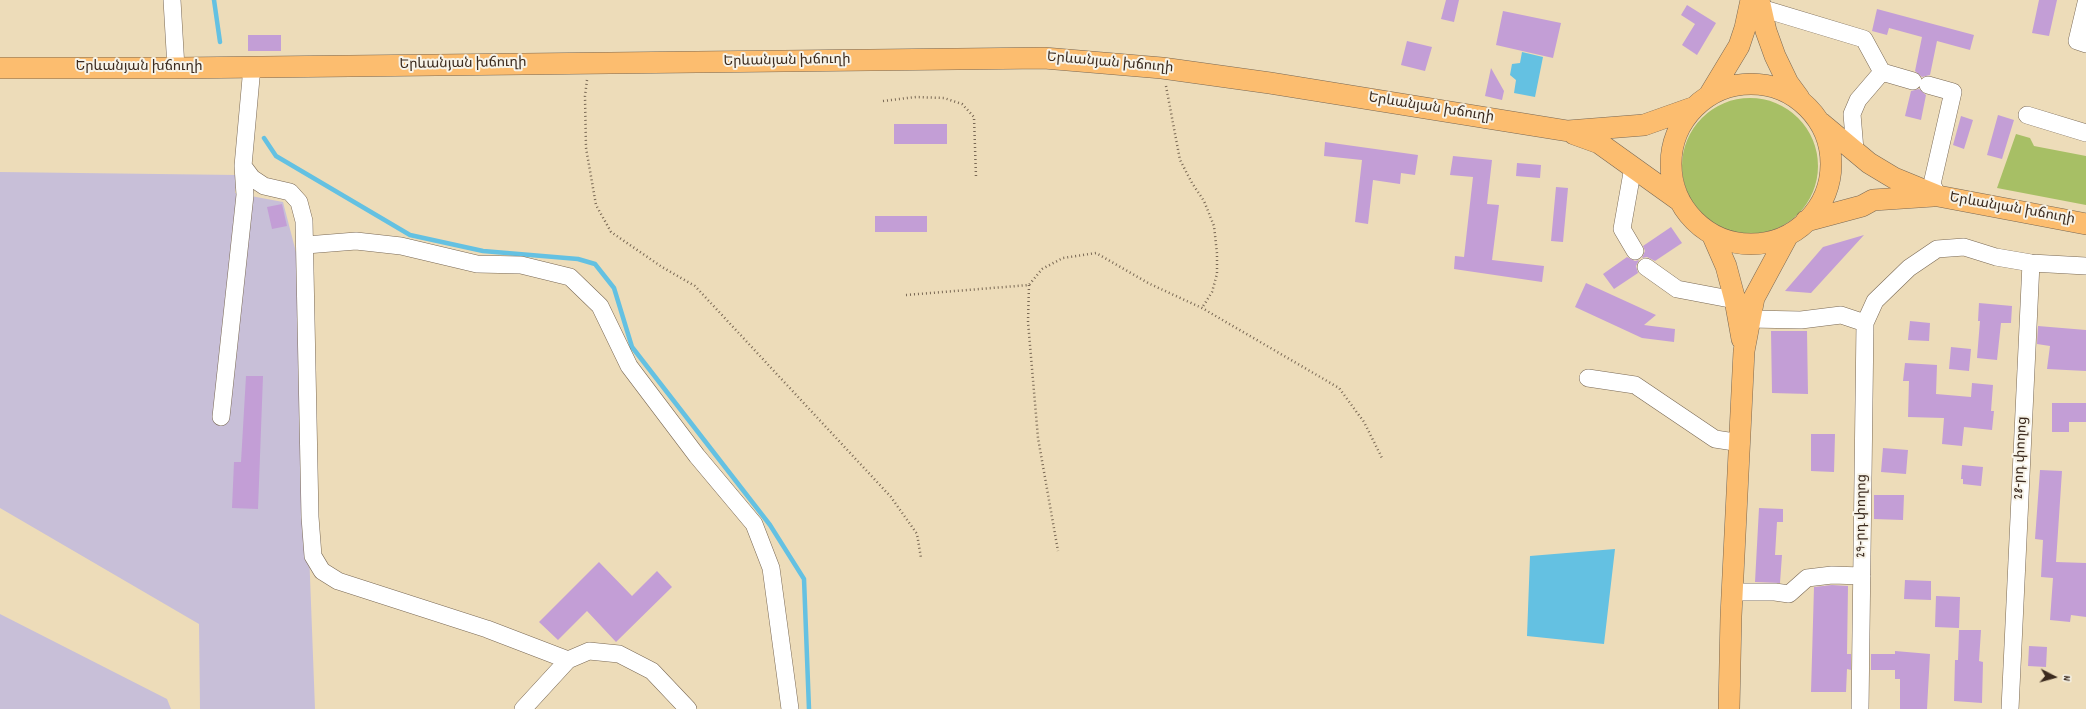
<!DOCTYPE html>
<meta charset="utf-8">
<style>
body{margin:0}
#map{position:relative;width:2086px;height:709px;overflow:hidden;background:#eddcb9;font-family:Dekko,sans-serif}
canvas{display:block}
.north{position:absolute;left:2034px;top:657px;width:40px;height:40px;-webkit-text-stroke:3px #f7f3e8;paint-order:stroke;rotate:96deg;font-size:11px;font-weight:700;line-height:16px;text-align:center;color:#3b2a1e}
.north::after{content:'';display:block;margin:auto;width:14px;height:18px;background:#3b2a1e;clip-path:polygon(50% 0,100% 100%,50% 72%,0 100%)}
</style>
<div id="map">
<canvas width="2086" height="709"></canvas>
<div class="north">N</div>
</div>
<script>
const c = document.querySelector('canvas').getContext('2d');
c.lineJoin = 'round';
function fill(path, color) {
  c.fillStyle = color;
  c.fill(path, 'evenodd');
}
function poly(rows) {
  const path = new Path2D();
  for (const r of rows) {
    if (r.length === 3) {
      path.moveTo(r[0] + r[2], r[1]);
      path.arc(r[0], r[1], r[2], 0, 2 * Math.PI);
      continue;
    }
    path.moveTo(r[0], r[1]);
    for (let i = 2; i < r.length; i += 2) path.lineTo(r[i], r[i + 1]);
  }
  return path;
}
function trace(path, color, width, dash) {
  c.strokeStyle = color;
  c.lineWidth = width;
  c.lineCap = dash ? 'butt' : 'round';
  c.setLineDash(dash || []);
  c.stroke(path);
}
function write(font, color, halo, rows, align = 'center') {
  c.font = font + ' Dekko,"Noto Sans Armenian",sans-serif';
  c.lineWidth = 4;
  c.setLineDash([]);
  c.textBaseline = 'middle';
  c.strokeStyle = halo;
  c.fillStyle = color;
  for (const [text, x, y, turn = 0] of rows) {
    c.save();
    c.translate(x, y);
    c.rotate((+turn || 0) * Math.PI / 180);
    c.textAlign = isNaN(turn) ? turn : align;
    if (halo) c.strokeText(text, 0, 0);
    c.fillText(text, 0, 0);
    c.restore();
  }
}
fill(poly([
 [0,172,237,175,235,193,283,202,298,260,315,709,200,709,199,624,0,508],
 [0,614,167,699,171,709,0,709]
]), '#c8bfd8');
fill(poly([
 [1750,166,68],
 [2016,134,2030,138,2034,146,2086,156,2086,205,1997,188]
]), '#a7bf65');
fill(poly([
 [1522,52,1543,57,1535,97,1514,93,1516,80,1510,75,1512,64,1520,63],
 [1615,549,1604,644,1527,636,1530,556]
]), '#64c1e2');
trace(poly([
 [214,0,220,42],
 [264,138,276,156,410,235,483,251,578,259,595,264,614,288,632,347,770,525,804,579,809,709]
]), '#64c1e2', 4.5);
fill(poly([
 [1446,0,1459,0,1454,22,1441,19],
 [2039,0,2057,0,2049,36,2032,33],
 [1687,5,1716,23,1697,55,1682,45,1695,24,1681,15],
 [1877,9,1974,35,1970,50,1937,41,1930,75,1922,77,1915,71,1922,37,1889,28,1887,35,1872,31],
 [1503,11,1561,23,1553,58,1496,45],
 [248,35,281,35,281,51,248,51],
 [1407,41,1432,47,1425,71,1401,65],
 [1491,68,1504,91,1502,100,1485,96],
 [1919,89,1926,95,1921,120,1905,116,1911,91],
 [1998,115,2014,120,2002,159,1987,155],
 [1961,116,1973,120,1964,149,1953,145],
 [894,124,947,124,947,144,894,144],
 [1325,142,1418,155,1415,175,1401,173,1400,184,1373,180,1368,224,1355,222,1362,160,1324,156],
 [1453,156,1492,160,1487,204,1499,205,1492,260,1544,266,1542,282,1454,269,1455,256,1464,257,1473,177,1450,175],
 [1517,163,1541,165,1540,178,1516,176],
 [1556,187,1568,188,1563,242,1551,241],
 [282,204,287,226,272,229,267,207],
 [875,216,927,216,927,232,875,232],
 [1671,227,1682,243,1655,261,1647,257,1642,258,1645,251,1643,246],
 [1864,235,1811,293,1785,291,1823,247],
 [1627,257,1635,261,1639,260,1636,266,1638,273,1614,289,1603,274],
 [1586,283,1656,315,1644,325,1675,329,1674,342,1642,338,1575,307],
 [1979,303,2012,306,2011,323,2001,323,1997,360,1977,358,1980,321,1978,321],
 [1910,321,1930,323,1929,341,1908,340],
 [2038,326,2086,330,2086,371,2047,369,2050,346,2037,344],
 [1771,331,1807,331,1808,394,1772,393],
 [1951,347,1971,349,1969,371,1949,369],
 [1905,363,1937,365,1936,394,1971,397,1972,383,1993,385,1991,411,1994,411,1992,430,1964,427,1962,446,1942,444,1944,418,1908,417,1909,381,1903,381],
 [246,376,263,376,258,509,232,508,234,462,241,462],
 [2052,403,2086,403,2086,422,2069,422,2069,432,2052,432],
 [1811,434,1835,434,1834,472,1811,471],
 [1883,448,1908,450,1906,474,1881,472],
 [1962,465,1983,467,1981,486,1963,484,1963,479,1961,479],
 [2040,470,2062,471,2056,562,2086,563,2086,617,2071,615,2070,622,2050,620,2053,578,2041,577,2043,540,2035,539],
 [1874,495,1904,495,1903,520,1874,519],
 [1759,508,1783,509,1783,522,1777,522,1775,555,1782,555,1780,583,1755,582],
 [599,562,632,596,657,571,672,587,616,642,587,611,558,640,539,622],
 [1905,580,1931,581,1931,600,1904,599],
 [1832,585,1848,586,1847,654,1851,654,1851,670,1847,669,1846,692,1811,692,1814,587],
 [1936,596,1960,597,1959,628,1935,627],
 [1959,630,1981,630,1979,661,1983,662,1982,703,1954,701,1955,660,1958,660],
 [2029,646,2047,647,2046,667,2028,666],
 [1895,651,1930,654,1927,709,1900,709,1900,679,1895,679,1895,670,1871,670,1871,654,1895,654]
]), '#c39ed6');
const minor = poly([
 [172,0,176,68],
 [2086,3,2077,41,2086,44],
 [1761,8,1864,39,1882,72,1913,81],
 [252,67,243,166,252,178,264,186,290,192,299,202,304,221,310,517,313,556,322,571,338,581,487,629,568,660],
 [1928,85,1953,92,1932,184,1938,196],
 [2027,115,2086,133],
 [1855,150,1852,114,1858,100,1882,72],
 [1633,167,1622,229,1635,251],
 [306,245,356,241,401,246,477,264,521,265,570,277,600,306,629,366,697,456,754,524,771,568,790,709],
 [1646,267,1677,289,1735,300],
 [1750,319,1801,320,1841,315,1865,323],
 [1588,378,1635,385,1715,439,1741,443],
 [221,417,245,195,243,166],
 [1733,592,1775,592,1789,594,1807,578,1832,575,1862,576],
 [523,709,568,660,589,651,619,654,652,671,688,709],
 [1860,709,1865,323,1875,301,1909,268,1937,249,1964,247,1996,257,2031,263,2086,266],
 [2010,709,2031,263]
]);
const major = poly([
 [1759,0,1766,31,1775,56,1788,83,1799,98],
 [0,68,176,68,1044,58,1162,68,1270,83,1568,131,1644,125,1692,108],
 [1751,164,80],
 [1710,94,1739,46,1745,28,1751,0],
 [1821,123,1869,163,1894,178,1938,196,2086,224],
 [1574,134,1599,143,1680,201],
 [1806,221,1862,206,1873,200,1933,196],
 [1712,234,1726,266,1735,300,1742,339],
 [1729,709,1731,616,1744,351,1754,298,1788,235]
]);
trace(minor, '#796854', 18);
trace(major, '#796854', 22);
trace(poly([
 [587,80,585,96,586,148,596,205,611,232,662,267,695,286,891,497,917,534,921,558],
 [1166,86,1180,160,1192,183,1204,201,1214,226,1217,253,1217,274,1212,292,1202,308],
 [883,101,916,97,944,98,962,104,974,117,976,177],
 [1029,285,1028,322,1038,438,1058,551],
 [906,295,1029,285,1042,269,1063,258,1096,253,1150,284,1202,308,1339,388,1364,422,1382,458]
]), '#796854', 2.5, [1, 3]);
trace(minor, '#fff', 17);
trace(major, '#fcbd6f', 21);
write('14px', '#3b2a1e', '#f7f3e8', [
 ["Երևանյան խճուղի",787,62,-1],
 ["Երևանյան խճուղի",1110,64,5],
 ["Երևանյան խճուղի",463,65,-1],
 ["Երևանյան խճուղի",139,68],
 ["Երևանյան խճուղի",1431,109,9],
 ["Երևանյան խճուղի",2012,210,10],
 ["28-րդ փողոց",2022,458,-87],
 ["29-րդ փողոց",1863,516,-89]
]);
</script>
